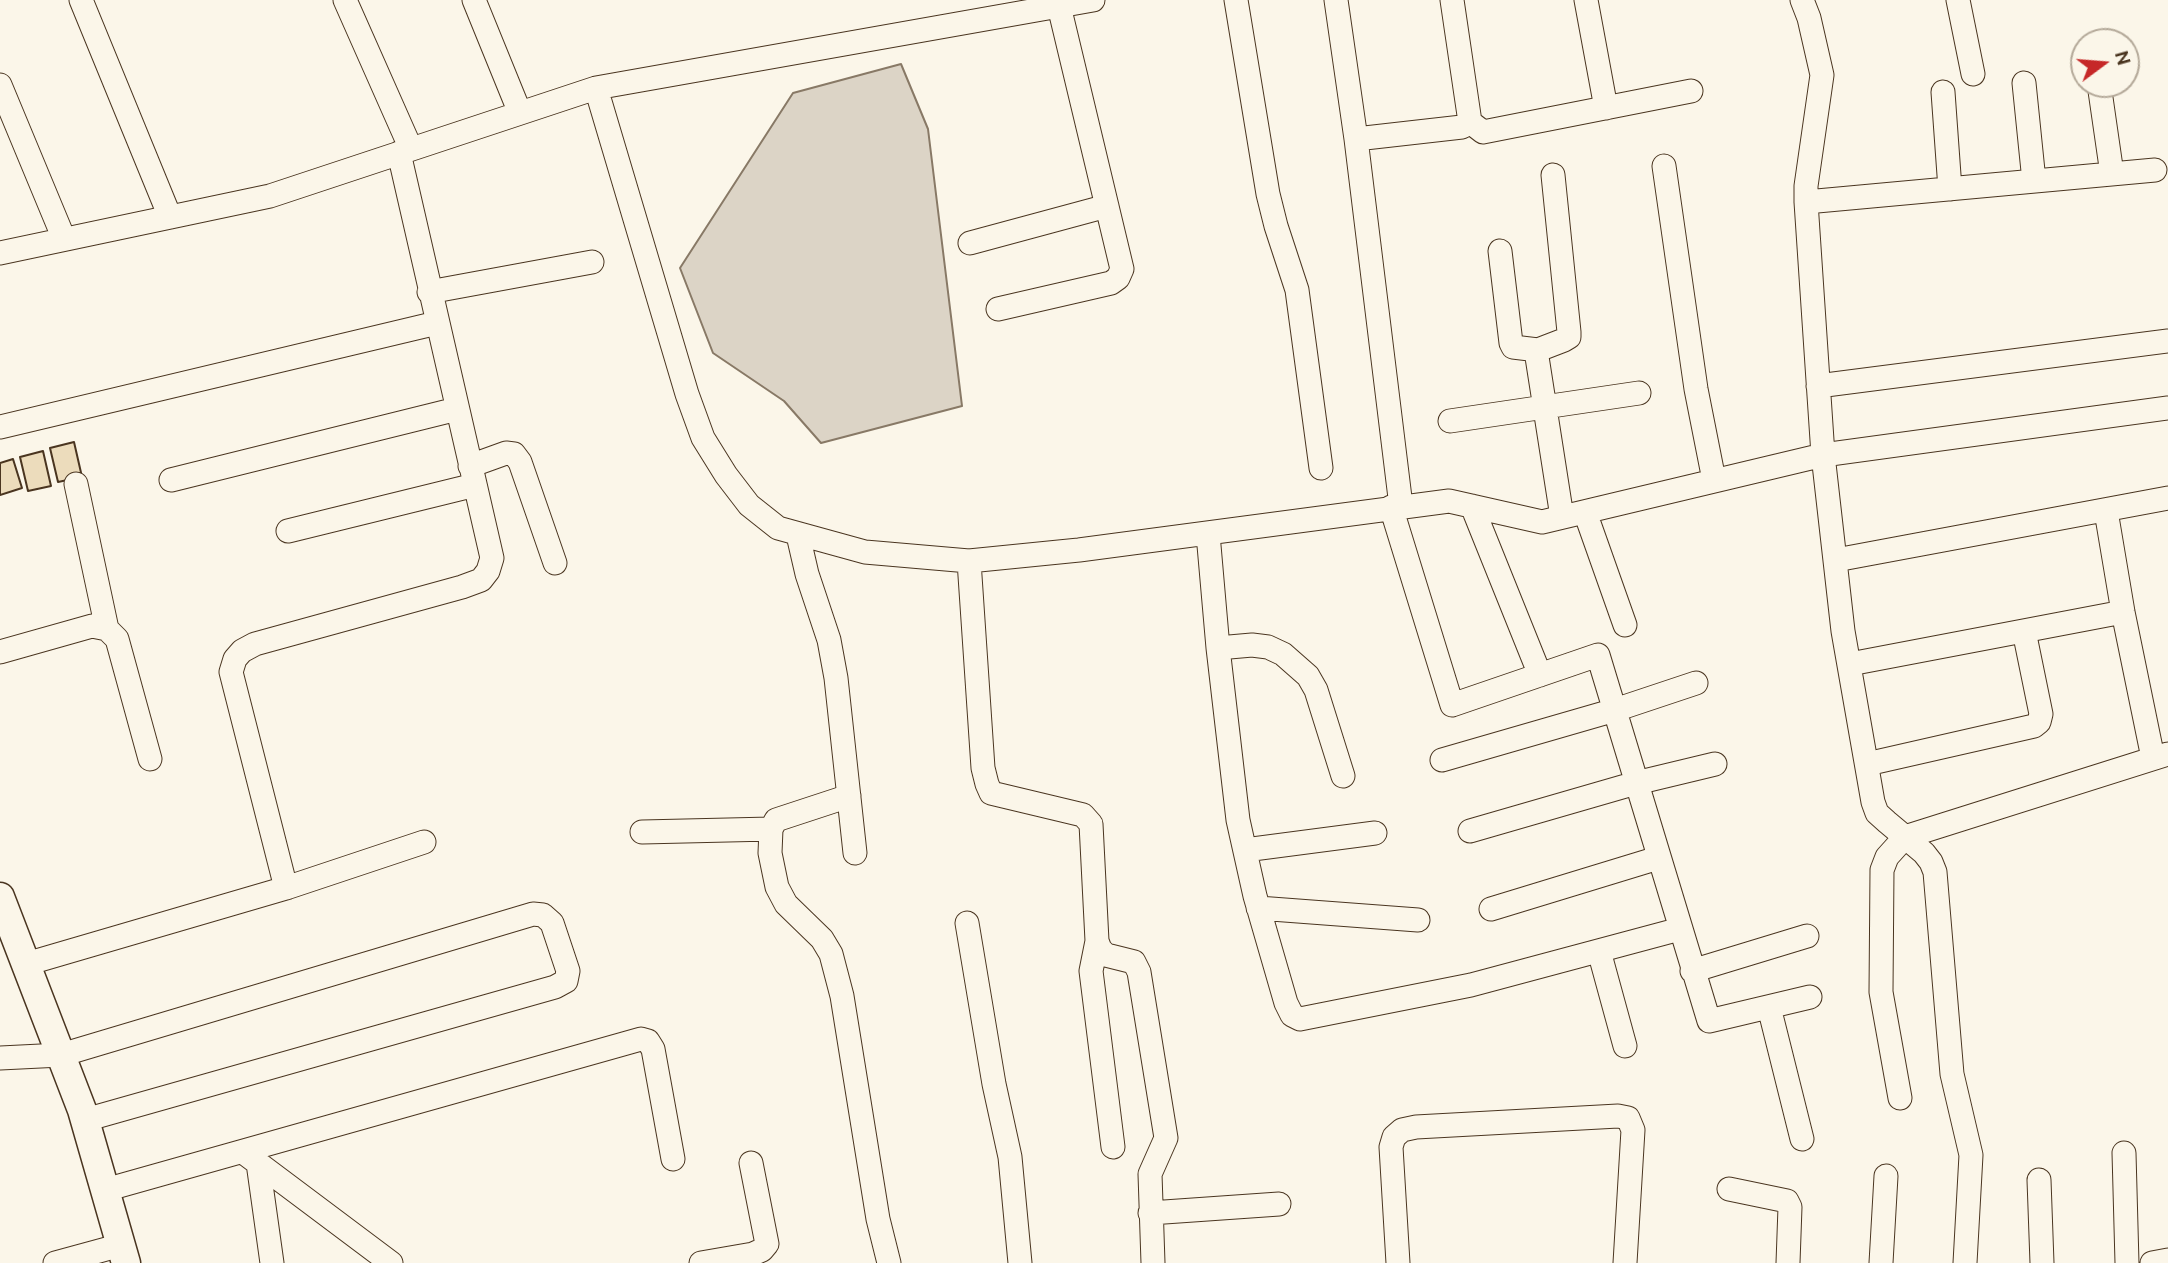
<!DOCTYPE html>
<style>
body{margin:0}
#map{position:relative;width:2168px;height:1263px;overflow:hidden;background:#fbf6e9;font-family:Ubuntu,sans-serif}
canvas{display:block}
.north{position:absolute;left:2070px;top:28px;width:70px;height:70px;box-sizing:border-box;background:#fbf6e9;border:2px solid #b4a999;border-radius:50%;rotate:74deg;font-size:19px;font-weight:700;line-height:28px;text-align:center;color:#4a3520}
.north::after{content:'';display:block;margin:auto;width:24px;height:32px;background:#c62828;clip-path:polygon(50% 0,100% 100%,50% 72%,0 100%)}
</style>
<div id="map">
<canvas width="2168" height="1263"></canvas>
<div class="north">N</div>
</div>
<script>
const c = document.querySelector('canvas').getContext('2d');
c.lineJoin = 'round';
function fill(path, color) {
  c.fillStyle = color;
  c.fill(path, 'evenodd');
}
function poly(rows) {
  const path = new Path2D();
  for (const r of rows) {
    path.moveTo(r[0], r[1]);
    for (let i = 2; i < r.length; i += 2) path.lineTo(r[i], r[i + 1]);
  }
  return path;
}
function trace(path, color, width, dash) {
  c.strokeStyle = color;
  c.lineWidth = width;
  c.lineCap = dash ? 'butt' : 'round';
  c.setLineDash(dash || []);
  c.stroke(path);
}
const water = poly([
 [901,64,928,129,962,406,821,443,784,401,713,353,680,268,793,93,901,64]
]);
fill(water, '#dcd4c6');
trace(water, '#887966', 2);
const building = poly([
 [74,442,82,477,58,482,50,448,74,442],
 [43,451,51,486,28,491,20,457,43,451],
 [13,459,22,488,0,495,0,463,13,459]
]);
fill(building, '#ecdcbc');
trace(building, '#4a3520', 2);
const minor = poly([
 [81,0,170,217],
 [345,0,411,149],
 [474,0,520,113],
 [1236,0,1268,194,1276,226,1297,290,1321,468],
 [1336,0,1356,139,1401,506],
 [1586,0,1606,108],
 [1802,0,1809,18,1822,75,1806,186,1806,202,1823,455,1843,631,1873,802,1877,813,1887,822,1924,853,1931,862,1935,872,1952,1074,1971,1155,1965,1263],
 [1958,0,1973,74],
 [2024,83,2034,181],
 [2099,84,2112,174],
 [0,85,64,239],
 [596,88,687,394,703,438,726,475,749,505,778,528,865,552,969,561,1079,550,1449,501,1542,522,1823,455,2168,408],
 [1943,92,1950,189],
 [1470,122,1483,132,1691,91],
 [1356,139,1462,127,1470,122,1452,0],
 [1664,166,1696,389,1714,480],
 [1553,175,1569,332,1569,337,1564,340,1538,350,1537,357,1562,517],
 [1806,202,2155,170],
 [970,243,1107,206],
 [1500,251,1511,343,1513,347,1538,350],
 [0,253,270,196,596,88,1093,0],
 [429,292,592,262],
 [998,309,1111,283,1118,278,1122,269,1059,6],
 [1818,386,2168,341],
 [1450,421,1639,393],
 [0,427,437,323],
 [470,466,506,453,514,454,520,462,555,563],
 [171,480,457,409],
 [76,484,107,629],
 [1472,506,1540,675],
 [1391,507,1452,705,1598,655,1709,1021,1810,997],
 [2106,511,2123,612,2153,758],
 [1585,512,1625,625],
 [288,531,475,485],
 [1208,534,1218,648,1238,820,1255,896,1286,1003,1292,1015,1300,1019,1471,985,1680,929],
 [798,535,807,574,829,640,836,678,855,853],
 [1836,560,2168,498],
 [969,561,983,768,987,784,991,793,1083,815,1091,824,1097,941,1100,949,1106,955,1134,962,1139,972,1166,1138,1150,1174,1153,1263],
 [1218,648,1252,645,1268,647,1283,654,1308,676,1316,690,1343,776],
 [0,652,92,626,107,629,117,639,150,759],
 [1850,664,2123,612],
 [1442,760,1615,710,1696,683],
 [1867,764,2034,726,2039,722,2041,714,2024,631],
 [849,796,776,820,771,829,770,853,777,887,786,904,822,939,831,954,842,996,878,1219,889,1263],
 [1470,831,1636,783,1715,764],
 [642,832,771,829],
 [1245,850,1375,833],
 [286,888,231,672,235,659,242,651,255,644,462,587,481,580,488,571,492,558,399,153],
 [1258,908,1418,920],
 [1491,909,1658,858],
 [967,923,994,1084,1010,1157,1020,1263],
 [1097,941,1091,971,1113,1147],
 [1599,951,1625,1046],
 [26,964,286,888,424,842],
 [1692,971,1807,936],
 [1769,1007,1802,1139],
 [0,1058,61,1055,533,914,543,915,552,923,568,971,566,981,555,987,85,1120],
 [1900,1098,1881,992,1882,870,1887,857,1905,837,2168,754],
 [243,1152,391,1263],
 [2124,1153,2127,1263],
 [258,1163,272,1263],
 [2039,1180,2042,1263],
 [1729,1189,1787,1201,1790,1207,1788,1263],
 [105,1190,641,1039,648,1041,653,1049,673,1159],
 [1150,1213,1279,1204],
 [55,1263,121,1245],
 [701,1263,753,1254,762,1250,767,1244,751,1163],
 [1398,1263,1391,1147,1394,1137,1402,1130,1416,1127,1618,1116,1628,1118,1633,1130,1625,1263],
 [1881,1263,1886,1176],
 [2152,1263,2168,1260]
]);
const major = poly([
 [0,897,82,1110,126,1263]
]);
trace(minor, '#4a3520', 25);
trace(major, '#4a3520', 31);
trace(minor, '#fbf6e9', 23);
trace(major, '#fbf6e9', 28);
</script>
